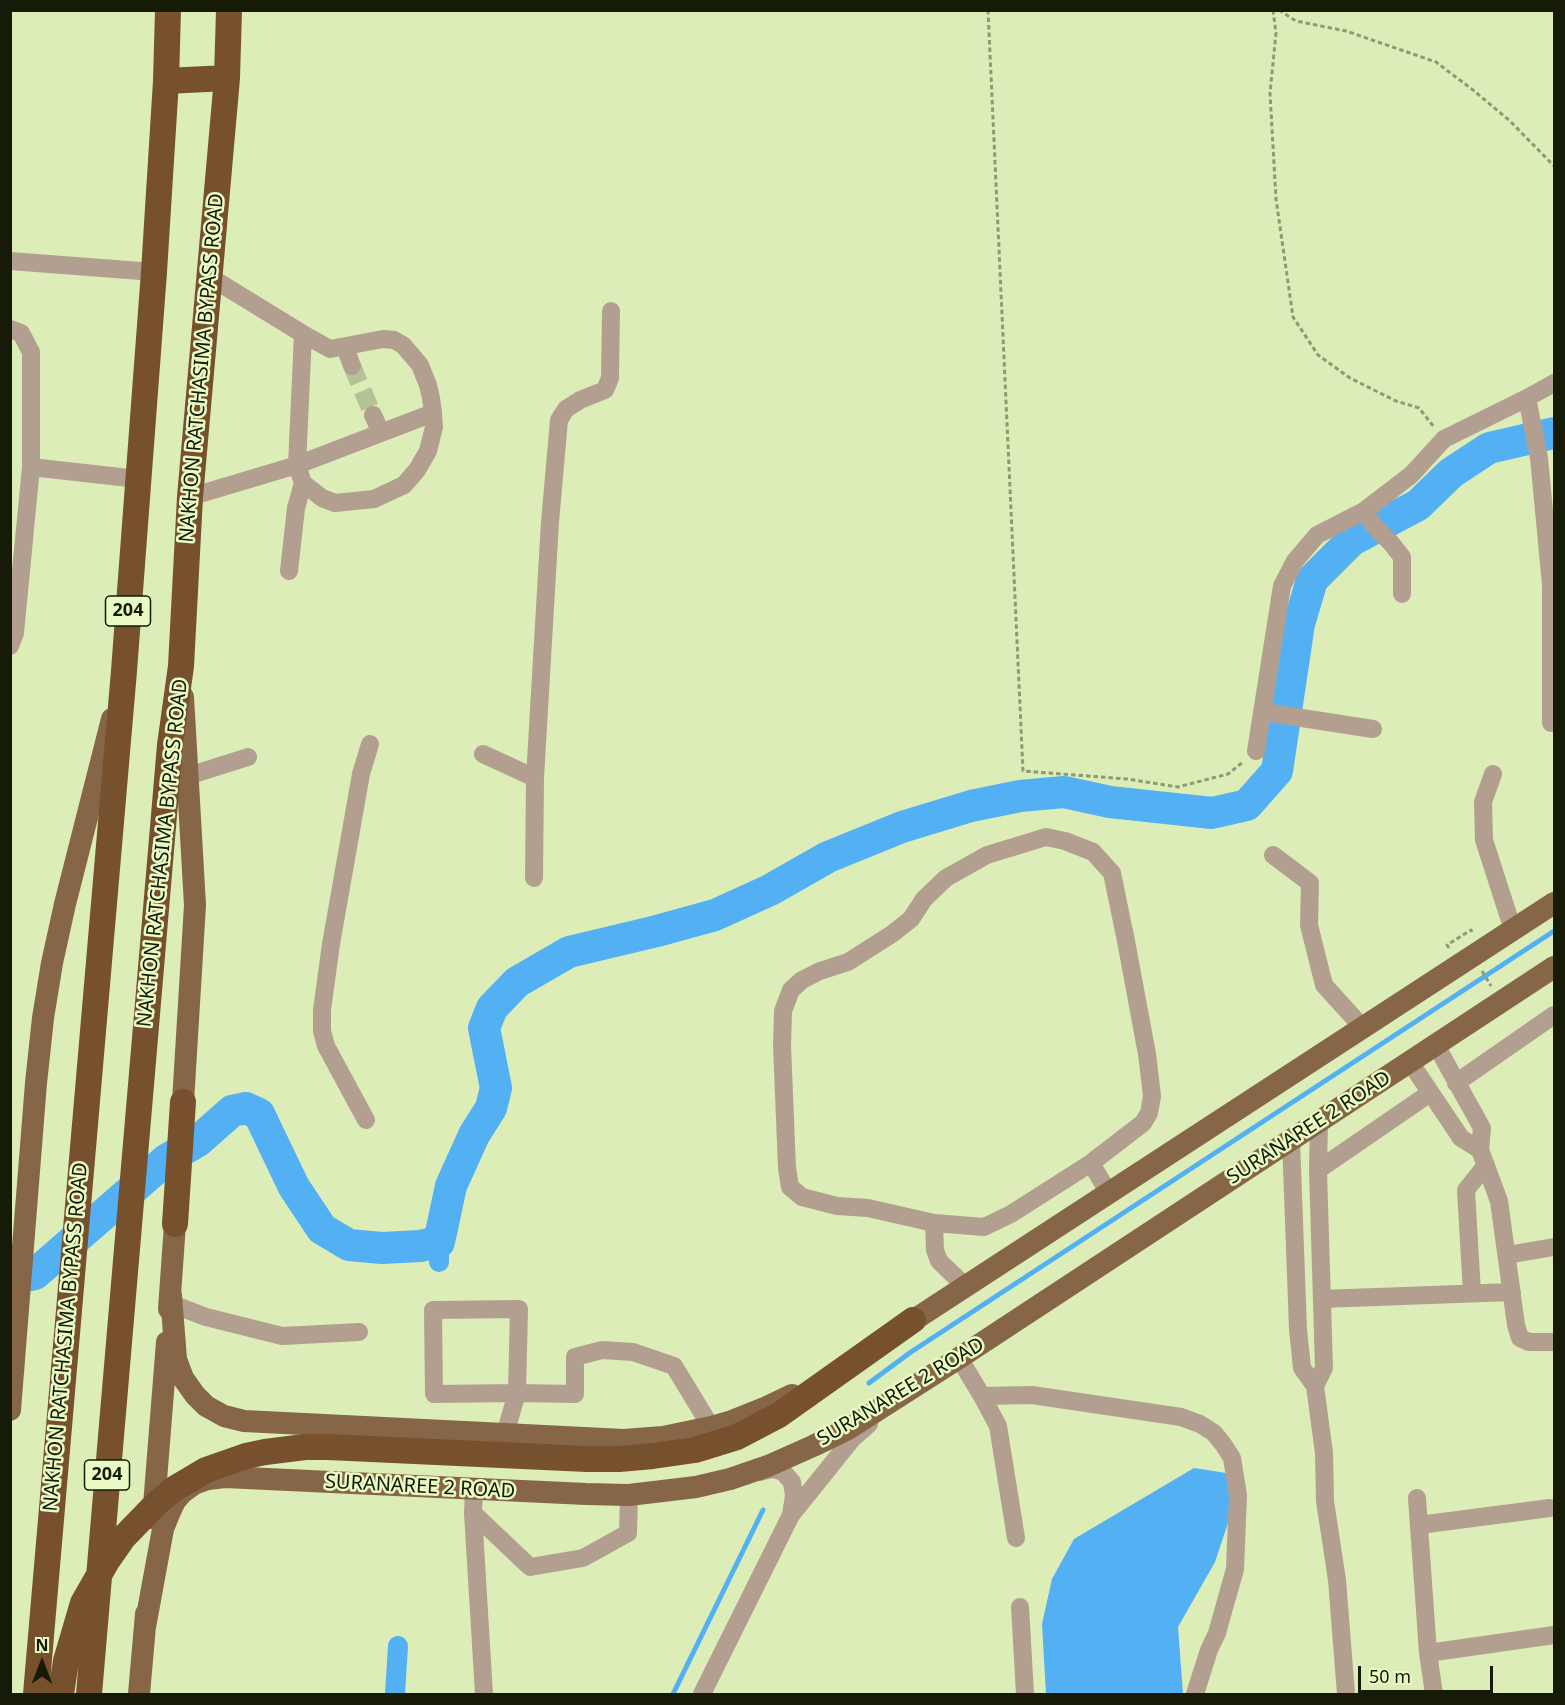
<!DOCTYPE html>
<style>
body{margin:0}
#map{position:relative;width:1565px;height:1705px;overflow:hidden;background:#dcedb8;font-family:"Noto Sans",sans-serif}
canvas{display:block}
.frame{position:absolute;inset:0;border:12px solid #151b07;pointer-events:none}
.north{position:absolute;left:12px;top:1633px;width:60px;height:60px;-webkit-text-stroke:4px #e9fac4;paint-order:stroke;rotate:0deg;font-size:16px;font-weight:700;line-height:24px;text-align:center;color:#151b07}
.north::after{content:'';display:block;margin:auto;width:21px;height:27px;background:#151b07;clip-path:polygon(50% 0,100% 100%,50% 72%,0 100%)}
.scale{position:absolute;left:1358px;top:1666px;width:135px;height:27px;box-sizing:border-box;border:3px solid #151b07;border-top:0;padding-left:8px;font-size:18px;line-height:21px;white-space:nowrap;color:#151b07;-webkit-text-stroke:4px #e9fac4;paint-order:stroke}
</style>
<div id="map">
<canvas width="1565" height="1705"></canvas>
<div class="frame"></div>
<div class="north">N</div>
<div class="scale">50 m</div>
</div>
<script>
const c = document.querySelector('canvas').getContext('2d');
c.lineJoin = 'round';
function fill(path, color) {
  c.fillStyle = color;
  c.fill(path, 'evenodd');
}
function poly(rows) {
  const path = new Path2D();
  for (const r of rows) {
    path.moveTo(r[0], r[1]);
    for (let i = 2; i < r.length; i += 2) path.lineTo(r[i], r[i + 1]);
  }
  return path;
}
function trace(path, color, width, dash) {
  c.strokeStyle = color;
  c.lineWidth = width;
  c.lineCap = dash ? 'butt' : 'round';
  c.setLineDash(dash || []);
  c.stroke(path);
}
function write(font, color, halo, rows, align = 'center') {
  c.font = font + ' "Noto Sans",sans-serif';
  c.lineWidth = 5;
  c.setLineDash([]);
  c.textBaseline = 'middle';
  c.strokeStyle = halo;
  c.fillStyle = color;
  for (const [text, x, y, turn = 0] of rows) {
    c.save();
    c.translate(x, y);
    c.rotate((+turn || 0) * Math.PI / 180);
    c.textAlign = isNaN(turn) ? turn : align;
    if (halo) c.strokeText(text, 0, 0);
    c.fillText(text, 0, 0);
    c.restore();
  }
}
fill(poly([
 [1194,1468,1226,1473,1234,1505,1215,1562,1178,1627,1183,1694,1046,1694,1042,1624,1052,1579,1074,1539]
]), '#53b1f3');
trace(poly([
 [869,1383,911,1352,1554,931],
 [673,1694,763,1510]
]), '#53b1f3', 5);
trace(poly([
 [439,1262,439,1242],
 [395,1694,398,1646]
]), '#53b1f3', 20);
trace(poly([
 [10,1279,35,1274,166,1160,198,1141,232,1111,246,1108,259,1114,294,1187,322,1229,349,1245,382,1248,420,1246,439,1242,451,1186,474,1135,491,1108,496,1088,484,1028,492,1008,517,982,569,952,657,931,715,915,770,890,828,857,902,827,971,806,1020,796,1064,792,1110,802,1212,813,1247,805,1277,771,1299,624,1312,580,1352,540,1418,505,1451,473,1489,448,1554,433]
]), '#53b1f3', 32);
trace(poly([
 [352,366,373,415]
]), '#b4c395', 18, [18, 9]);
trace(poly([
 [988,10,1023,771,1127,779,1178,787,1228,774,1243,762],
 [1273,10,1276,33,1270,93,1276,199,1293,317,1318,355,1350,378,1396,401,1419,408,1434,427],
 [1279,10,1296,21,1346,31,1436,62,1473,90,1510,121,1554,166],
 [1449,948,1447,945,1471,930,1472,932],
 [1482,971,1491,986]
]), '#8e9a72', 3, [4.5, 3]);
trace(poly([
 [10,261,154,272],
 [10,329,21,333,31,352,31,467,15,633,10,646],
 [303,334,330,349,383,339,394,340,403,345,420,365,428,385,431,398,433,413,297,465,303,483,322,498,335,503,374,499,404,485,417,470,428,451,434,427,433,413],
 [345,347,352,366],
 [1527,398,1539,458,1551,585,1551,723],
 [373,415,381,433],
 [31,467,138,479],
 [190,497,297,465,303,334,210,277],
 [1364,511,1376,528,1391,543,1402,557,1402,594],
 [289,571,296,508,303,483],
 [1263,710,1276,714,1373,729],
 [1256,751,1282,586,1295,561,1317,535,1364,511,1411,475,1444,439,1527,398,1554,383],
 [483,754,535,778],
 [1493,774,1483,802,1484,840,1513,930],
 [188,776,248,757],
 [1273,855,1310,883,1309,925,1324,985,1363,1028],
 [534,878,535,778,550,522,559,420,566,409,580,400,605,390,610,378,611,311],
 [1436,1045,1482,1128,1480,1150,1499,1201,1516,1325,1520,1338,1529,1342,1554,1342],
 [1410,1062,1461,1138,1480,1150],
 [1456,1083,1554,1015],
 [366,1120,326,1046,322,1031,322,1010,331,944,361,774,370,744],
 [1291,1140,1298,1329,1302,1368,1315,1386,1324,1453,1325,1501,1337,1580,1346,1694],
 [1091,1163,1011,1214,984,1227,934,1223,868,1208,837,1206,802,1197,790,1187,787,1168,782,1045,783,1011,791,990,802,980,820,971,848,962,892,934,911,919,924,899,946,878,987,855,1046,837,1065,841,1093,852,1112,873,1126,941,1147,1054,1152,1096,1149,1113,1143,1123,1091,1163,1108,1192],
 [1318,1170,1430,1093],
 [934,1223,935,1250,939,1261,965,1286],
 [1507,1255,1554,1247],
 [1472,1293,1466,1190,1486,1165],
 [1322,1299,1512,1292],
 [172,1304,206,1317,282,1336,359,1332],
 [959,1358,982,1396,998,1426,1016,1538],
 [1315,1386,1324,1368,1318,1170,1319,1121],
 [982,1396,1032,1395,1181,1417,1200,1424,1214,1433,1223,1444,1232,1458,1238,1495,1235,1569,1217,1633,1209,1650,1195,1694],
 [505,1434,517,1393,519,1309,433,1310,434,1394,517,1393,575,1394,575,1357,602,1350,633,1352,674,1366,711,1427],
 [760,1472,771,1469,778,1470,784,1473,792,1482,794,1496,791,1515,852,1439,869,1424],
 [474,1489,473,1513,530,1567,583,1558,628,1533,629,1495],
 [1417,1498,1428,1653,1434,1694],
 [473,1513,484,1694],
 [1419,1525,1550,1508],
 [1020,1607,1025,1694],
 [1428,1653,1554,1635],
 [702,1694,791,1515]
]), '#b39f8f', 18);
trace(poly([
 [183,1102,195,905,183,697],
 [171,1295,176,1359,183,1378,195,1395,206,1406,224,1416,244,1421,624,1440,663,1437,711,1427,732,1421,767,1407,792,1395],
 [169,1309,175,1224],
 [900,1329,1554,903],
 [10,1410,36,1083,43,1018,52,963,65,904,112,719],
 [153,1518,167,1342],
 [145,1627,163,1529,169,1514,175,1501,183,1492,194,1484,208,1479,225,1477,586,1494,629,1495,696,1487,730,1479,768,1466,813,1446,848,1429,959,1358,1554,967],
 [139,1694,146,1614]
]), '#876648', 22);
trace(poly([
 [166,81,227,78],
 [175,1224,183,1102],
 [36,1694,124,671,154,272,166,81,168,10],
 [61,1694,66,1661,83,1603,107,1561,123,1538,157,1503,174,1489,206,1470,246,1456,265,1452,305,1447,328,1447,587,1459,619,1459,653,1456,695,1450,737,1437,779,1415,913,1320],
 [89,1694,170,745,181,666,190,497,227,78,229,10]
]), '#77512e', 26);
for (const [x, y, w] of [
 [128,611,45],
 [107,1475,45]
]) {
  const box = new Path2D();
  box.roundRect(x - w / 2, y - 15, w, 30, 4.5);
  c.fillStyle = '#e9fac4';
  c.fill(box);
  trace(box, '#151b07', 1.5);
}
write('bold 18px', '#151b07', null, [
 ["204",128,611],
 ["204",107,1475]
]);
write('20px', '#151b07', '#e9fac4', [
 ["NAKHON RATCHASIMA BYPASS ROAD",202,368,-85],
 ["NAKHON RATCHASIMA BYPASS ROAD",163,853,-84],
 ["SURANAREE 2 ROAD",1309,1128,-33],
 ["NAKHON RATCHASIMA BYPASS ROAD",66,1337,-85],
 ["SURANAREE 2 ROAD",901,1392,-31],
 ["SURANAREE 2 ROAD",420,1487,3]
]);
</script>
